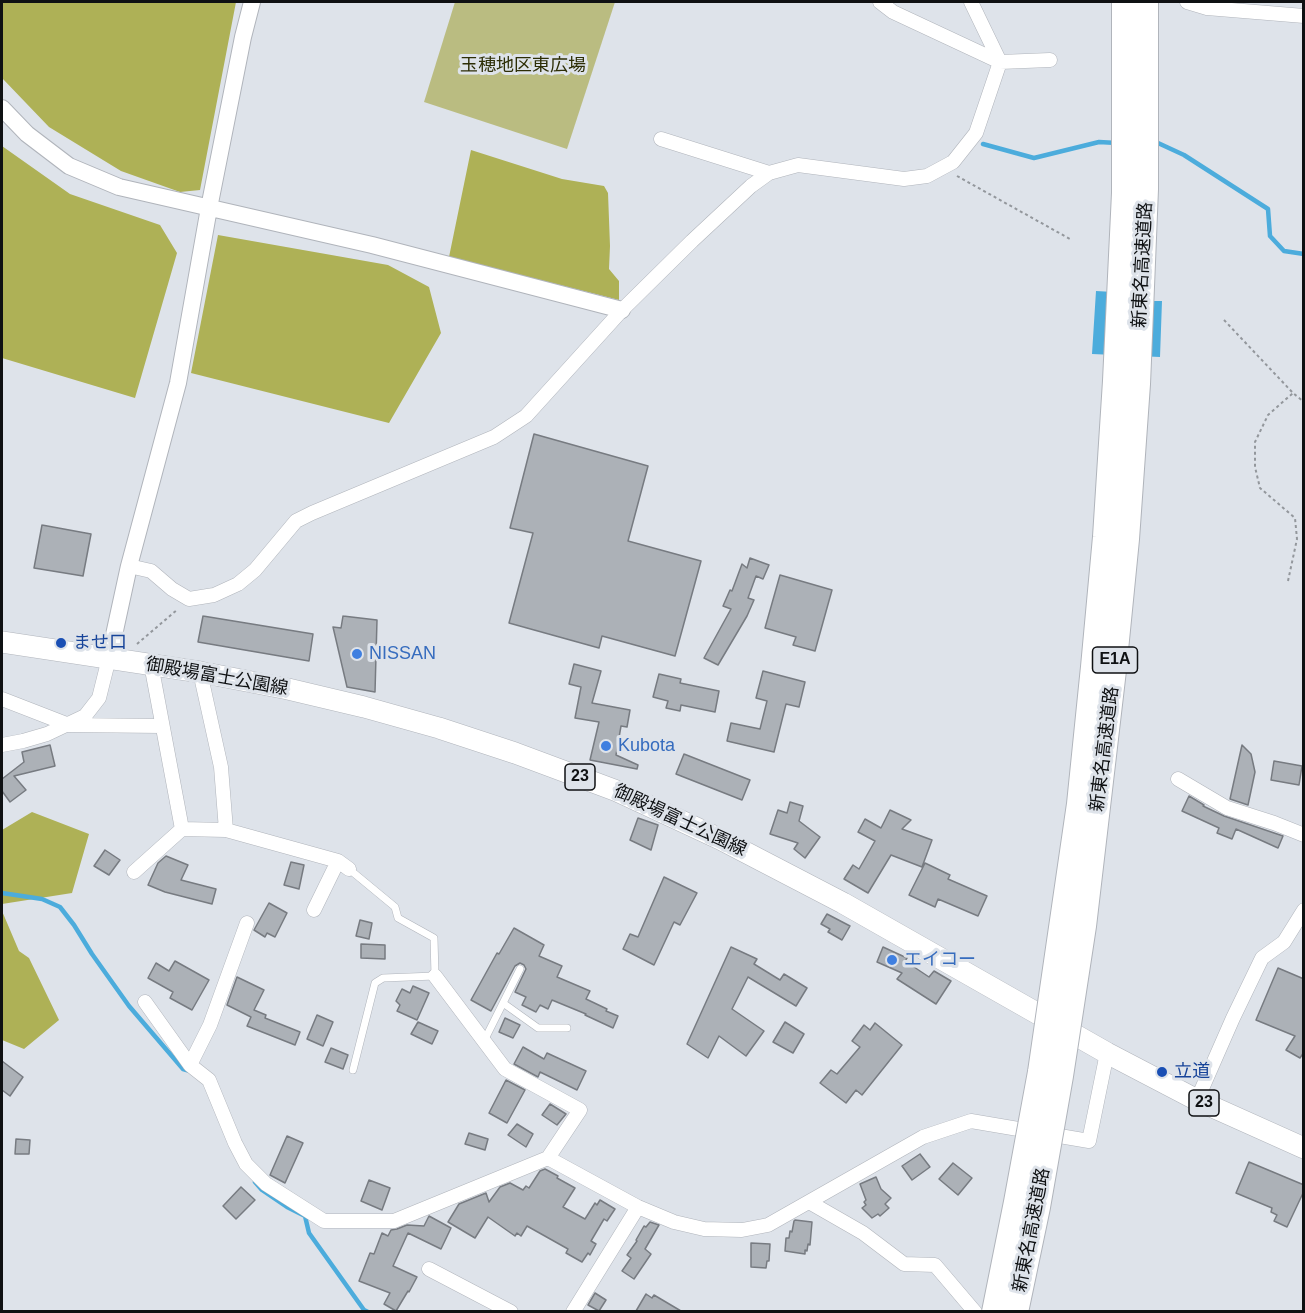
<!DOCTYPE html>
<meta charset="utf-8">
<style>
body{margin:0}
#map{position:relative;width:1305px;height:1313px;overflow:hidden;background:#dee3ea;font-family:Arial,sans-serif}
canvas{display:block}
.frame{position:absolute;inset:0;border:3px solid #0f1113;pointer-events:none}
</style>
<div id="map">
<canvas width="1305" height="1313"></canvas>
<div class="frame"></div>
</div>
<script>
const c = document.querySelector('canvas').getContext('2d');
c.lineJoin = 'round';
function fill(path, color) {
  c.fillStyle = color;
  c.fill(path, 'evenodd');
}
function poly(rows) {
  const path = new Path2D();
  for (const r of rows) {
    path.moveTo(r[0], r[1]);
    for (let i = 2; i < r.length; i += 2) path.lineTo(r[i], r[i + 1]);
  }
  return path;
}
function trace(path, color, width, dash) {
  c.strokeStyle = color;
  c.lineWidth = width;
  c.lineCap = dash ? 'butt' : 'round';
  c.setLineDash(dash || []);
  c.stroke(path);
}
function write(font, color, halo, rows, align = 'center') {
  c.font = font + ' Arial,"Noto Sans JP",sans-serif';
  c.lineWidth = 6;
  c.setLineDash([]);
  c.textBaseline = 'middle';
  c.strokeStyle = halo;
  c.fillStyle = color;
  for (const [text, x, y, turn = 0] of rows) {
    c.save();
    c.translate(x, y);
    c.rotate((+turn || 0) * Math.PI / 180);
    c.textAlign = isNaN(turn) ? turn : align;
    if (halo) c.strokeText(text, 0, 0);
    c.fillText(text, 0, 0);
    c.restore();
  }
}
fill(poly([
 [455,2,615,2,567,149,424,102]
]), '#babc81');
fill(poly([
 [2,2,236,2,200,190,180,192,121,171,49,127,2,78],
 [2,146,70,194,160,225,177,253,135,398,2,358],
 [471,150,562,179,604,186,608,193,610,246,609,269,619,281,619,300,449,257],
 [218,235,388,265,429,287,441,333,389,423,191,373],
 [32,812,89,834,72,893,2,904,2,830],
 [2,911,19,951,29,958,59,1020,24,1049,2,1040]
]), '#aeb156');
fill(poly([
 [1096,291,1148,294,1148,301,1162,301,1160,357,1092,354]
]), '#4cacdc');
trace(poly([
 [1153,143,1158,143,1184,155,1268,209,1270,236,1284,251,1304,254],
 [983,144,1034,158,1099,142,1117,143],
 [2,893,42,899,60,907,74,925,92,954,129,1006,183,1069,190,1071],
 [255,1182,262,1190,287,1207,305,1216,309,1233,364,1310,368,1312]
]), '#4cacdc', 4.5);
const building = poly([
 [534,434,648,466,628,541,701,561,675,656,602,636,599,648,509,623,533,533,510,528,534,434],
 [42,525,91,534,83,576,34,568,42,525],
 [750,558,769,565,763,579,756,576,748,598,754,600,747,616,718,665,704,658,731,609,723,606,730,590,732,591,742,564,747,568,750,558],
 [780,575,832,590,815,651,793,645,796,637,765,628,780,575],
 [203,616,313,634,309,661,198,642,203,616],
 [343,616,377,620,375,692,347,687,333,627,341,628,343,616],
 [574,664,601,671,592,703,630,710,627,727,621,726,616,755,638,765,637,769,590,760,599,722,575,718,581,687,569,684,574,664],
 [763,671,805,682,799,707,786,704,774,752,727,741,731,723,760,729,767,701,756,698,763,671],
 [659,674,681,679,680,683,719,691,715,712,681,705,680,711,666,708,668,701,653,697,659,674],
 [50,745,55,766,14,776,26,790,10,802,2,791,2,779,24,762,22,752,50,745],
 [1242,745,1251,754,1255,772,1248,805,1230,799,1242,745],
 [684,754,750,780,742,800,676,774,684,754],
 [1274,761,1302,766,1299,785,1271,780,1274,761],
 [1189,796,1204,805,1203,806,1224,816,1283,836,1278,848,1236,829,1232,839,1217,833,1219,828,1182,811,1189,796],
 [790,802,803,806,799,821,820,837,805,858,794,849,798,843,770,834,778,810,787,813,790,802],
 [890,810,911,820,902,829,932,840,922,867,891,855,868,893,844,879,853,865,859,869,875,841,858,832,865,819,881,828,890,810],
 [638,818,658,825,651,850,630,840,638,818],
 [105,850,120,860,109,875,94,866,105,850],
 [166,856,188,865,181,880,216,889,212,904,165,892,148,885,158,863,166,856],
 [291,862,304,865,299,889,284,885,291,862],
 [925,863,950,875,948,879,987,896,978,916,938,899,935,907,909,895,925,863],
 [664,877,697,893,680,925,674,922,654,965,623,949,630,934,638,937,664,877],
 [269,903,287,913,275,937,267,933,265,937,254,930,269,903],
 [827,914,850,926,842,940,828,932,830,929,821,924,827,914],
 [360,920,372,923,369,939,356,936,360,920],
 [514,928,544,945,539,956,562,966,557,977,590,991,586,999,607,1009,606,1011,618,1016,613,1028,585,1015,586,1014,552,1000,548,1009,540,1005,536,1012,522,1005,526,997,515,992,526,969,524,965,520,963,515,966,491,1011,471,1000,497,953,499,954,514,928],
 [361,944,385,945,385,959,361,958,361,944],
 [731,947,757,959,754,964,780,980,784,974,807,988,796,1006,748,977,732,1009,764,1031,746,1056,719,1036,708,1058,687,1044,731,947],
 [883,947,907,958,905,961,929,977,934,971,951,981,936,1004,897,979,902,973,877,962,883,947],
 [175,961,209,980,192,1010,170,998,173,992,148,978,156,963,169,971,175,961],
 [1278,968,1304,979,1304,1052,1300,1058,1286,1050,1295,1036,1256,1020,1278,968],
 [237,977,264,990,254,1010,266,1015,265,1018,300,1032,295,1045,247,1026,251,1017,227,1005,237,977],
 [413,986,429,993,417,1020,397,1011,400,1005,396,1001,402,989,410,993,413,986],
 [317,1015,333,1022,323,1046,307,1039,317,1015],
 [505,1018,520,1025,513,1038,499,1032,505,1018],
 [418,1022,438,1031,432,1044,411,1034,418,1022],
 [785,1022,804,1034,793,1053,773,1042,785,1022],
 [875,1023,902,1045,862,1095,856,1090,846,1103,820,1083,831,1070,837,1074,860,1047,852,1041,864,1025,870,1030,875,1023],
 [523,1047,544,1059,547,1053,586,1071,577,1090,540,1072,538,1077,514,1064,523,1047],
 [331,1048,348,1055,343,1069,325,1062,331,1048],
 [2,1061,23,1077,10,1096,2,1090,2,1061],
 [506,1080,525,1090,507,1123,489,1113,506,1080],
 [550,1104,566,1114,557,1125,542,1115,550,1104],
 [517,1124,533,1134,526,1147,508,1135,517,1124],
 [469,1133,488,1139,485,1150,465,1144,469,1133],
 [287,1136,303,1143,285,1183,270,1175,287,1136],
 [16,1139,30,1140,29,1154,15,1154,16,1139],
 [920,1154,930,1167,912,1180,902,1166,920,1154],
 [1249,1162,1304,1185,1304,1191,1287,1227,1274,1221,1277,1215,1271,1212,1272,1208,1236,1193,1249,1162],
 [953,1163,972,1178,958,1195,939,1179,953,1163],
 [545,1169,558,1176,557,1178,575,1188,563,1207,585,1219,595,1203,597,1205,600,1200,615,1209,607,1221,604,1219,591,1241,596,1244,590,1255,588,1253,582,1262,566,1253,568,1249,527,1226,521,1236,517,1233,515,1236,488,1217,475,1238,448,1222,459,1204,486,1193,489,1202,500,1187,510,1183,523,1190,526,1186,529,1188,540,1171,545,1169],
 [876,1177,881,1189,891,1198,885,1204,889,1208,880,1216,878,1214,872,1218,862,1208,866,1205,864,1202,866,1200,860,1184,876,1177],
 [369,1180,390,1188,382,1210,361,1201,369,1180],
 [241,1187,255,1200,236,1219,223,1206,241,1187],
 [429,1216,451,1228,441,1249,408,1233,393,1266,417,1277,409,1292,408,1291,396,1311,384,1304,390,1293,359,1281,370,1253,374,1254,382,1233,388,1236,391,1230,397,1229,407,1225,424,1226,429,1216],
 [795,1220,812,1222,810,1245,808,1244,807,1251,805,1250,805,1254,785,1251,786,1238,789,1238,790,1231,792,1232,794,1221,795,1220],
 [650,1222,659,1225,645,1249,651,1254,634,1279,622,1271,631,1258,627,1255,637,1241,636,1240,644,1226,646,1227,650,1222],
 [751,1243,770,1244,769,1261,767,1261,766,1268,751,1267,751,1243],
 [595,1293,606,1300,599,1311,588,1305,595,1293],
 [646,1294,652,1298,654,1295,681,1311,636,1311,646,1294]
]);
fill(building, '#acb1b7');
trace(building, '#777b81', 1.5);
const service = poly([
 [349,869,395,907,398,918,434,938,435,976,383,978,375,983,353,1070],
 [503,1003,538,1028,567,1028],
 [484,1041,520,969]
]);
const minor = poly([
 [880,2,893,12,1000,62,1050,60],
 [1187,2,1207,8,1304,16],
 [661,139,769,173],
 [129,566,151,571,172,589,189,599,214,595,238,584,255,570,296,521,312,513,494,437,526,416,622,310,692,241,751,186,769,173,798,165,904,179,927,176,953,162,976,133,1000,62,971,2],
 [200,672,221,767,226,830],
 [2,699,69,725,162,726],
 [2,745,23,741,47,734,85,716,99,698,109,658],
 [1178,779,1227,808,1274,823,1304,835],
 [182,829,226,830,338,861,349,869],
 [134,872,182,829,151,664],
 [314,910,338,861],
 [247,923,210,1025,190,1065,209,1080,235,1143,246,1164,266,1184,324,1221,394,1221,548,1158,638,1207,674,1222,704,1229,742,1230,768,1225,923,1137,971,1121,1089,1141,1107,1053],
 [435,976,505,1069,580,1110,548,1158],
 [145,1002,190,1065],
 [1197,1100,1233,1018,1262,958,1284,942,1304,910],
 [809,1202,863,1233,904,1264,935,1265,975,1312],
 [429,1269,511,1312],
 [573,1312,638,1207]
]);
const tertiary = poly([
 [2,108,27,134,69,166,119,187,372,245,622,310],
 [109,658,129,566,178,383,209,208,243,37,252,2]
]);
const primary = poly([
 [2,642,200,672,288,689,364,707,439,728,515,753,617,791,720,839,843,903,1107,1053,1197,1100,1304,1148]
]);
trace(service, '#b0b4bb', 8);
trace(minor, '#b0b4bb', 15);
trace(tertiary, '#b0b4bb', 18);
trace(primary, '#b0b4bb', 22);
trace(poly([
 [957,176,1070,239],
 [1224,320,1293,393,1304,402],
 [1288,581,1297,539,1295,518,1260,488,1255,467,1255,442,1268,415,1293,393],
 [137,644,178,609]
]), '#93979c', 2, [3, 3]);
trace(service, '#fff', 7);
trace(minor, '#fff', 14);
trace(tertiary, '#fff', 16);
trace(primary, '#fff', 21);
const motorwayBridge = poly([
 [994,1312,1016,1202,1040,1072,1079,804,1093,667,1105,537,1115,381,1124,193,1124,2],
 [1016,1312,1038,1207,1061,1076,1084,926,1114,670,1127,539,1138,384,1146,189,1146,2]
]);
trace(motorwayBridge, '#b0b4bb', 26, []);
trace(motorwayBridge, '#fff', 24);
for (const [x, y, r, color] of [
 [61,643,6,"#1a4fb4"],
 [357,654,6,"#3f7fe0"],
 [606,746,6,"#3f7fe0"],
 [892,960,6,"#3f7fe0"],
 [1162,1072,6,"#1a4fb4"]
]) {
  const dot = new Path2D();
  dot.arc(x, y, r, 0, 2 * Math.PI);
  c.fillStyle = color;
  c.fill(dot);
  trace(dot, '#dee3ea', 2);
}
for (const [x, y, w] of [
 [1115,660,45],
 [580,777,30],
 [1204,1103,30]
]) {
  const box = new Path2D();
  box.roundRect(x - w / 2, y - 13, w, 26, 4.5);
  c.fillStyle = '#dee3ea';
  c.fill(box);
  trace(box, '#0f1113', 1.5);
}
write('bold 16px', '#0f1113', null, [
 ["E1A",1115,660],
 ["23",580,777],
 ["23",1204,1103]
]);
write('18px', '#2d2e06', '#dee3ea', [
 ["玉穂地区東広場",523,66]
]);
write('18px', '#0f1113', '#dee3ea', [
 ["新東名高速道路",1143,265,-87],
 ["御殿場富士公園線",217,677,10],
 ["新東名高速道路",1105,749,-83],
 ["御殿場富士公園線",680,821,25],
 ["新東名高速道路",1032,1230,-79]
]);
write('18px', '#164399', '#dee3ea', [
 ["ませ口",73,643],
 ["立道",1174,1072]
], 'left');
write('18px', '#366cbe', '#dee3ea', [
 ["NISSAN",369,654],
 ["Kubota",618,746],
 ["エイコー",904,960]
], 'left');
</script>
